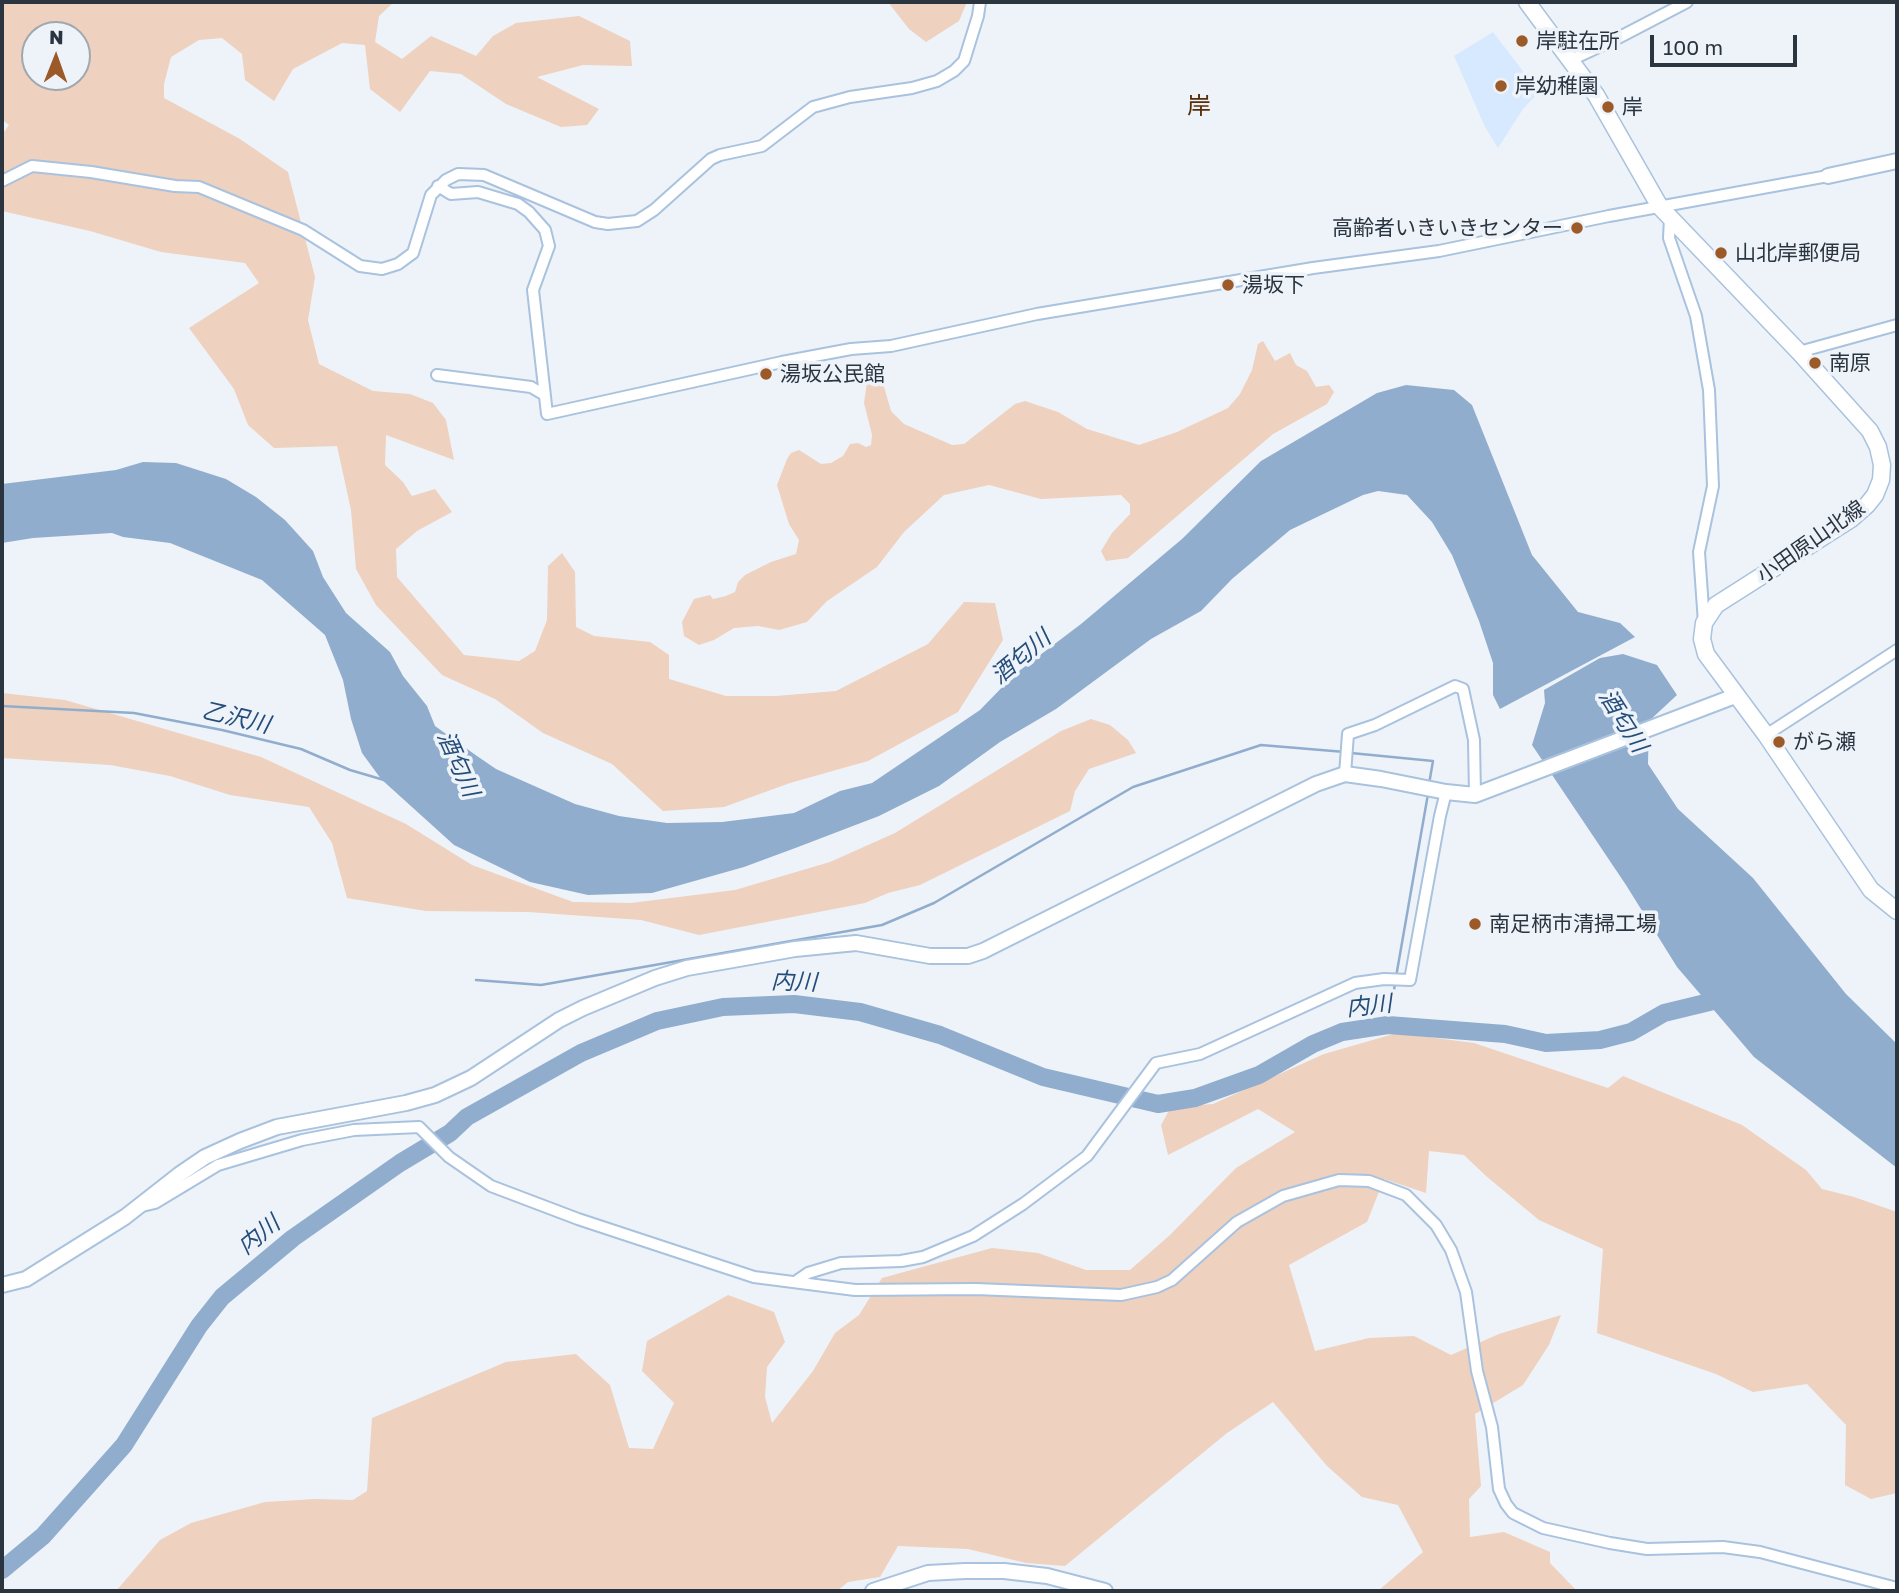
<!DOCTYPE html>
<meta charset="utf-8">
<style>
body{margin:0}
#map{position:relative;width:1899px;height:1593px;overflow:hidden;background:#eef3f9;font-family:"Golos Text",sans-serif}
canvas{display:block}
.frame{position:absolute;inset:0;border:4px solid #2b3540;pointer-events:none}
.north{position:absolute;left:21px;top:21px;width:70px;height:70px;box-sizing:border-box;background:#eef3f9;border:2px solid #a0a7af;border-radius:50%;rotate:1deg;font-size:19px;font-weight:700;line-height:28px;text-align:center;color:#2b3540}
.north::after{content:'';display:block;margin:auto;width:24px;height:32px;background:#9c5a28;clip-path:polygon(50% 0,100% 100%,50% 72%,0 100%)}
.scale{position:absolute;left:1650px;top:35px;width:147px;height:32px;box-sizing:border-box;border:4px solid #2b3540;border-top:0;padding-left:9px;font-size:21px;line-height:24px;white-space:nowrap;color:#2b3540;-webkit-text-stroke:5px #eef3f9;paint-order:stroke}
</style>
<div id="map">
<canvas width="1899" height="1593"></canvas>
<div class="frame"></div>
<div class="north">N</div>
<div class="scale">100 m</div>
</div>
<script>
const c = document.querySelector('canvas').getContext('2d');
c.lineJoin = 'round';
function fill(path, color) {
  c.fillStyle = color;
  c.fill(path, 'evenodd');
}
function poly(rows) {
  const path = new Path2D();
  for (const r of rows) {
    path.moveTo(r[0], r[1]);
    for (let i = 2; i < r.length; i += 2) path.lineTo(r[i], r[i + 1]);
  }
  return path;
}
function trace(path, color, width, dash) {
  c.strokeStyle = color;
  c.lineWidth = width;
  c.lineCap = dash ? 'butt' : 'round';
  c.setLineDash(dash || []);
  c.stroke(path);
}
function write(font, color, halo, rows, align = 'center') {
  c.font = font + ' "Golos Text","Noto Sans JP",sans-serif';
  c.lineWidth = 7;
  c.setLineDash([]);
  c.textBaseline = 'middle';
  c.strokeStyle = halo;
  c.fillStyle = color;
  for (const [text, x, y, turn = 0] of rows) {
    c.save();
    c.translate(x, y);
    c.rotate((+turn || 0) * Math.PI / 180);
    c.textAlign = isNaN(turn) ? turn : align;
    if (halo) c.strokeText(text, 0, 0);
    c.fillText(text, 0, 0);
    c.restore();
  }
}
fill(poly([
 [1493,32,1539,92,1523,109,1498,148,1485,127,1454,56]
]), '#d7e9fe');
fill(poly([
 [2,2,394,2,379,16,375,42,402,59,431,36,476,56,493,36,516,23,579,16,630,41,632,66,583,65,537,77,599,109,587,125,561,127,506,104,461,74,430,71,400,112,370,89,365,45,342,43,293,69,274,101,245,80,242,54,222,38,199,40,171,57,164,84,164,98,240,139,288,172,315,277,308,320,319,364,373,391,410,394,433,403,446,420,454,460,386,435,385,465,403,482,412,496,435,489,452,512,417,531,396,549,397,577,464,655,519,661,535,651,547,620,548,566,562,553,575,572,576,627,594,636,650,642,669,655,669,679,726,696,776,696,836,691,928,644,964,602,995,603,1003,640,958,712,868,761,790,783,724,807,663,811,612,764,543,733,495,699,442,675,376,605,356,569,351,510,337,446,274,448,248,425,234,389,189,328,259,283,245,263,161,252,90,231,2,211,2,163,4,161,2,158,2,135,9,125,2,120],
 [35,35,77,35,77,77,35,77],
 [888,2,967,2,959,21,926,42,909,29],
 [1263,341,1275,361,1290,353,1296,365,1307,371,1316,387,1329,385,1334,392,1327,404,1273,434,1128,558,1106,561,1101,551,1112,533,1130,514,1130,504,1121,495,1041,499,989,485,944,495,904,532,877,567,827,601,807,622,779,630,758,626,734,628,714,640,699,645,684,636,682,622,694,599,710,595,713,599,726,596,735,592,738,582,745,575,771,562,796,554,799,540,789,524,777,485,787,459,791,453,799,450,821,464,831,463,843,456,850,444,858,443,866,447,871,445,872,435,864,403,867,382,875,379,882,380,891,411,904,424,952,445,964,444,1015,404,1025,401,1058,412,1087,429,1139,445,1177,432,1228,408,1240,394,1252,370,1258,344],
 [2,693,65,700,261,757,406,824,472,865,573,902,631,903,735,890,830,862,895,833,1061,731,1091,719,1110,725,1128,740,1136,753,1089,769,1075,791,1070,811,920,885,888,893,865,903,699,935,641,920,528,912,426,911,347,898,332,843,309,807,230,795,170,776,110,765,2,758],
 [1397,1033,1474,1043,1608,1088,1623,1076,1742,1125,1806,1170,1822,1189,1854,1197,1897,1212,1897,1493,1871,1499,1845,1485,1846,1425,1807,1384,1753,1392,1716,1374,1597,1333,1603,1249,1539,1220,1486,1176,1464,1155,1429,1151,1426,1193,1384,1179,1367,1222,1289,1265,1315,1351,1369,1338,1414,1336,1451,1355,1499,1334,1561,1315,1549,1345,1523,1385,1475,1414,1481,1486,1469,1499,1470,1537,1504,1532,1550,1552,1550,1563,1577,1591,1378,1591,1423,1552,1398,1505,1362,1497,1327,1466,1273,1402,1227,1433,1065,1566,1026,1563,968,1549,898,1546,880,1577,848,1582,837,1591,116,1591,160,1540,191,1523,265,1502,315,1499,353,1500,367,1491,372,1418,506,1362,576,1354,610,1385,629,1448,653,1449,674,1403,642,1371,647,1341,728,1295,774,1312,785,1342,767,1367,765,1397,772,1423,813,1371,835,1333,859,1315,882,1278,992,1248,1038,1253,1086,1270,1130,1270,1170,1235,1236,1168,1295,1132,1258,1109,1168,1155,1161,1125,1171,1107,1213,1104,1324,1054]
]), '#eed1be');
fill(poly([
 [1406,385,1454,390,1472,405,1532,555,1578,612,1620,623,1635,637,1500,709,1493,695,1493,663,1479,621,1452,555,1432,522,1407,495,1378,491,1363,495,1290,530,1232,579,1201,611,1151,639,1056,709,1000,742,939,786,879,816,798,847,744,867,652,893,588,895,530,882,454,845,381,779,362,753,351,719,343,680,325,635,262,580,170,543,123,537,112,533,33,538,2,543,2,484,116,470,143,462,176,463,226,479,256,497,285,520,313,551,323,577,346,613,390,652,403,676,427,706,435,726,477,756,496,769,575,804,619,816,667,823,722,822,794,813,840,791,872,783,980,710,1015,674,1081,624,1182,539,1261,461,1377,393],
 [1623,654,1657,665,1677,695,1649,721,1648,764,1678,809,1753,878,1846,994,1897,1044,1897,1168,1754,1057,1677,967,1626,885,1532,745,1545,703,1544,690,1600,658]
]), '#91adce');
trace(poly([
 [2,706,134,713,222,730,301,749,350,770,384,780],
 [1351,753,1433,761,1429,784],
 [1396,977,1428,794],
 [476,980,541,985,882,925,934,903,1133,787,1261,745,1345,752],
 [1388,1025,1395,984]
]), '#91adce', 2.5);
trace(poly([
 [2,1570,43,1536,124,1445,199,1326,222,1297,293,1238,400,1163,450,1133,467,1117,581,1053,657,1021,723,1007,794,1004,860,1012,940,1035,1043,1077,1158,1104,1195,1098,1259,1075,1313,1044,1342,1032,1388,1025,1505,1034,1546,1043,1600,1040,1631,1032,1664,1013,1730,997]
]), '#91adce', 18);
const street = poly([
 [1571,60,1618,38,1687,2],
 [2,181,32,166,91,172,175,186,199,187,303,230,360,266,382,269,398,264,413,253,431,195,446,180,458,174,484,175,595,222,608,224,637,221,654,210,711,159,720,155,762,146,813,107,850,97,912,88,937,81,954,71,964,61,978,16,980,2],
 [438,186,451,194,478,192,518,204,529,212,545,230,549,246,533,290,547,414,782,362,851,349,891,346,1037,314,1313,268,1439,251,1609,216,1828,176],
 [1670,218,1669,238,1696,316,1709,390,1713,486,1699,552,1704,623],
 [1799,352,1897,325],
 [437,375,531,387,543,394],
 [1766,735,1897,650],
 [1345,774,1348,734,1375,725,1455,686,1463,689,1474,740,1475,795],
 [142,1206,155,1203,218,1165,302,1140,354,1130,419,1127,449,1157,491,1186,578,1219,754,1277,855,1290,976,1289,1121,1295,1157,1287,1172,1280,1237,1222,1283,1196,1339,1180,1369,1181,1406,1195,1436,1225,1451,1250,1466,1292,1477,1371,1492,1427,1499,1489,1506,1504,1513,1513,1543,1528,1610,1543,1647,1549,1723,1547,1760,1552,1897,1588],
 [795,1282,808,1273,841,1263,901,1261,923,1257,973,1236,1023,1204,1087,1156,1156,1063,1200,1054,1355,983,1384,979,1410,980,1440,816,1446,792]
]);
const secondary = poly([
 [1828,176,1897,161],
 [2,1285,26,1279,125,1217,180,1174,205,1157,240,1141,277,1127,406,1103,435,1095,471,1078,559,1020,583,1008,655,978,687,968,733,960,795,949,856,943,930,956,968,956,983,951,1316,784,1345,774,1381,779,1446,792,1475,795,1735,696],
 [873,1591,928,1573,965,1571,1004,1571,1047,1576,1105,1591]
]);
const primary = poly([
 [1527,2,1596,95,1660,207,1799,352,1870,431,1878,447,1882,465,1881,480,1875,495,1867,505,1851,519,1716,605,1704,623,1702,639,1706,654,1766,735,1871,890,1897,911]
]);
trace(street, '#a9c2de', 14);
trace(secondary, '#a9c2de', 18);
trace(primary, '#a9c2de', 19);
trace(street, '#fff', 10);
trace(secondary, '#fff', 14);
trace(primary, '#fff', 16);
for (const [x, y, r, color] of [
 [1522,41,7,"#9c5a28"],
 [1501,86,7,"#9c5a28"],
 [1608,107,7,"#9c5a28"],
 [1577,228,7,"#9c5a28"],
 [1721,253,7,"#9c5a28"],
 [1228,285,7,"#9c5a28"],
 [1815,363,7,"#9c5a28"],
 [766,374,7,"#9c5a28"],
 [1779,742,7,"#9c5a28"],
 [1475,924,7,"#9c5a28"]
]) {
  const dot = new Path2D();
  dot.arc(x, y, r, 0, 2 * Math.PI);
  c.fillStyle = color;
  c.fill(dot);
  trace(dot, '#eef3f9', 2.5);
}
write('21px', '#2b3540', '#eef3f9', [
 ["岸駐在所",1536,41],
 ["岸幼稚園",1515,86],
 ["岸",1622,107],
 ["高齢者いきいきセンター",1563,228,"right"],
 ["山北岸郵便局",1735,253],
 ["湯坂下",1242,285],
 ["南原",1829,363],
 ["湯坂公民館",780,374],
 ["がら瀬",1793,742],
 ["南足柄市清掃工場",1489,924]
], 'left');
write('21px', '#2b3540', '#eef3f9', [
 ["小田原山北線",1811,542,-35]
]);
write('italic 23px', '#254d79', '#eef3f9', [
 ["酒匂川",1021,657,-40],
 ["乙沢川",236,718,13],
 ["酒匂川",1623,721,58],
 ["酒匂川",458,764,66],
 ["内川",794,982,2],
 ["内川",1369,1006,-6],
 ["内川",259,1235,-39]
]);
write('24px', '#582c07', '#eef3f9', [
 ["岸",1199,106]
]);
</script>
